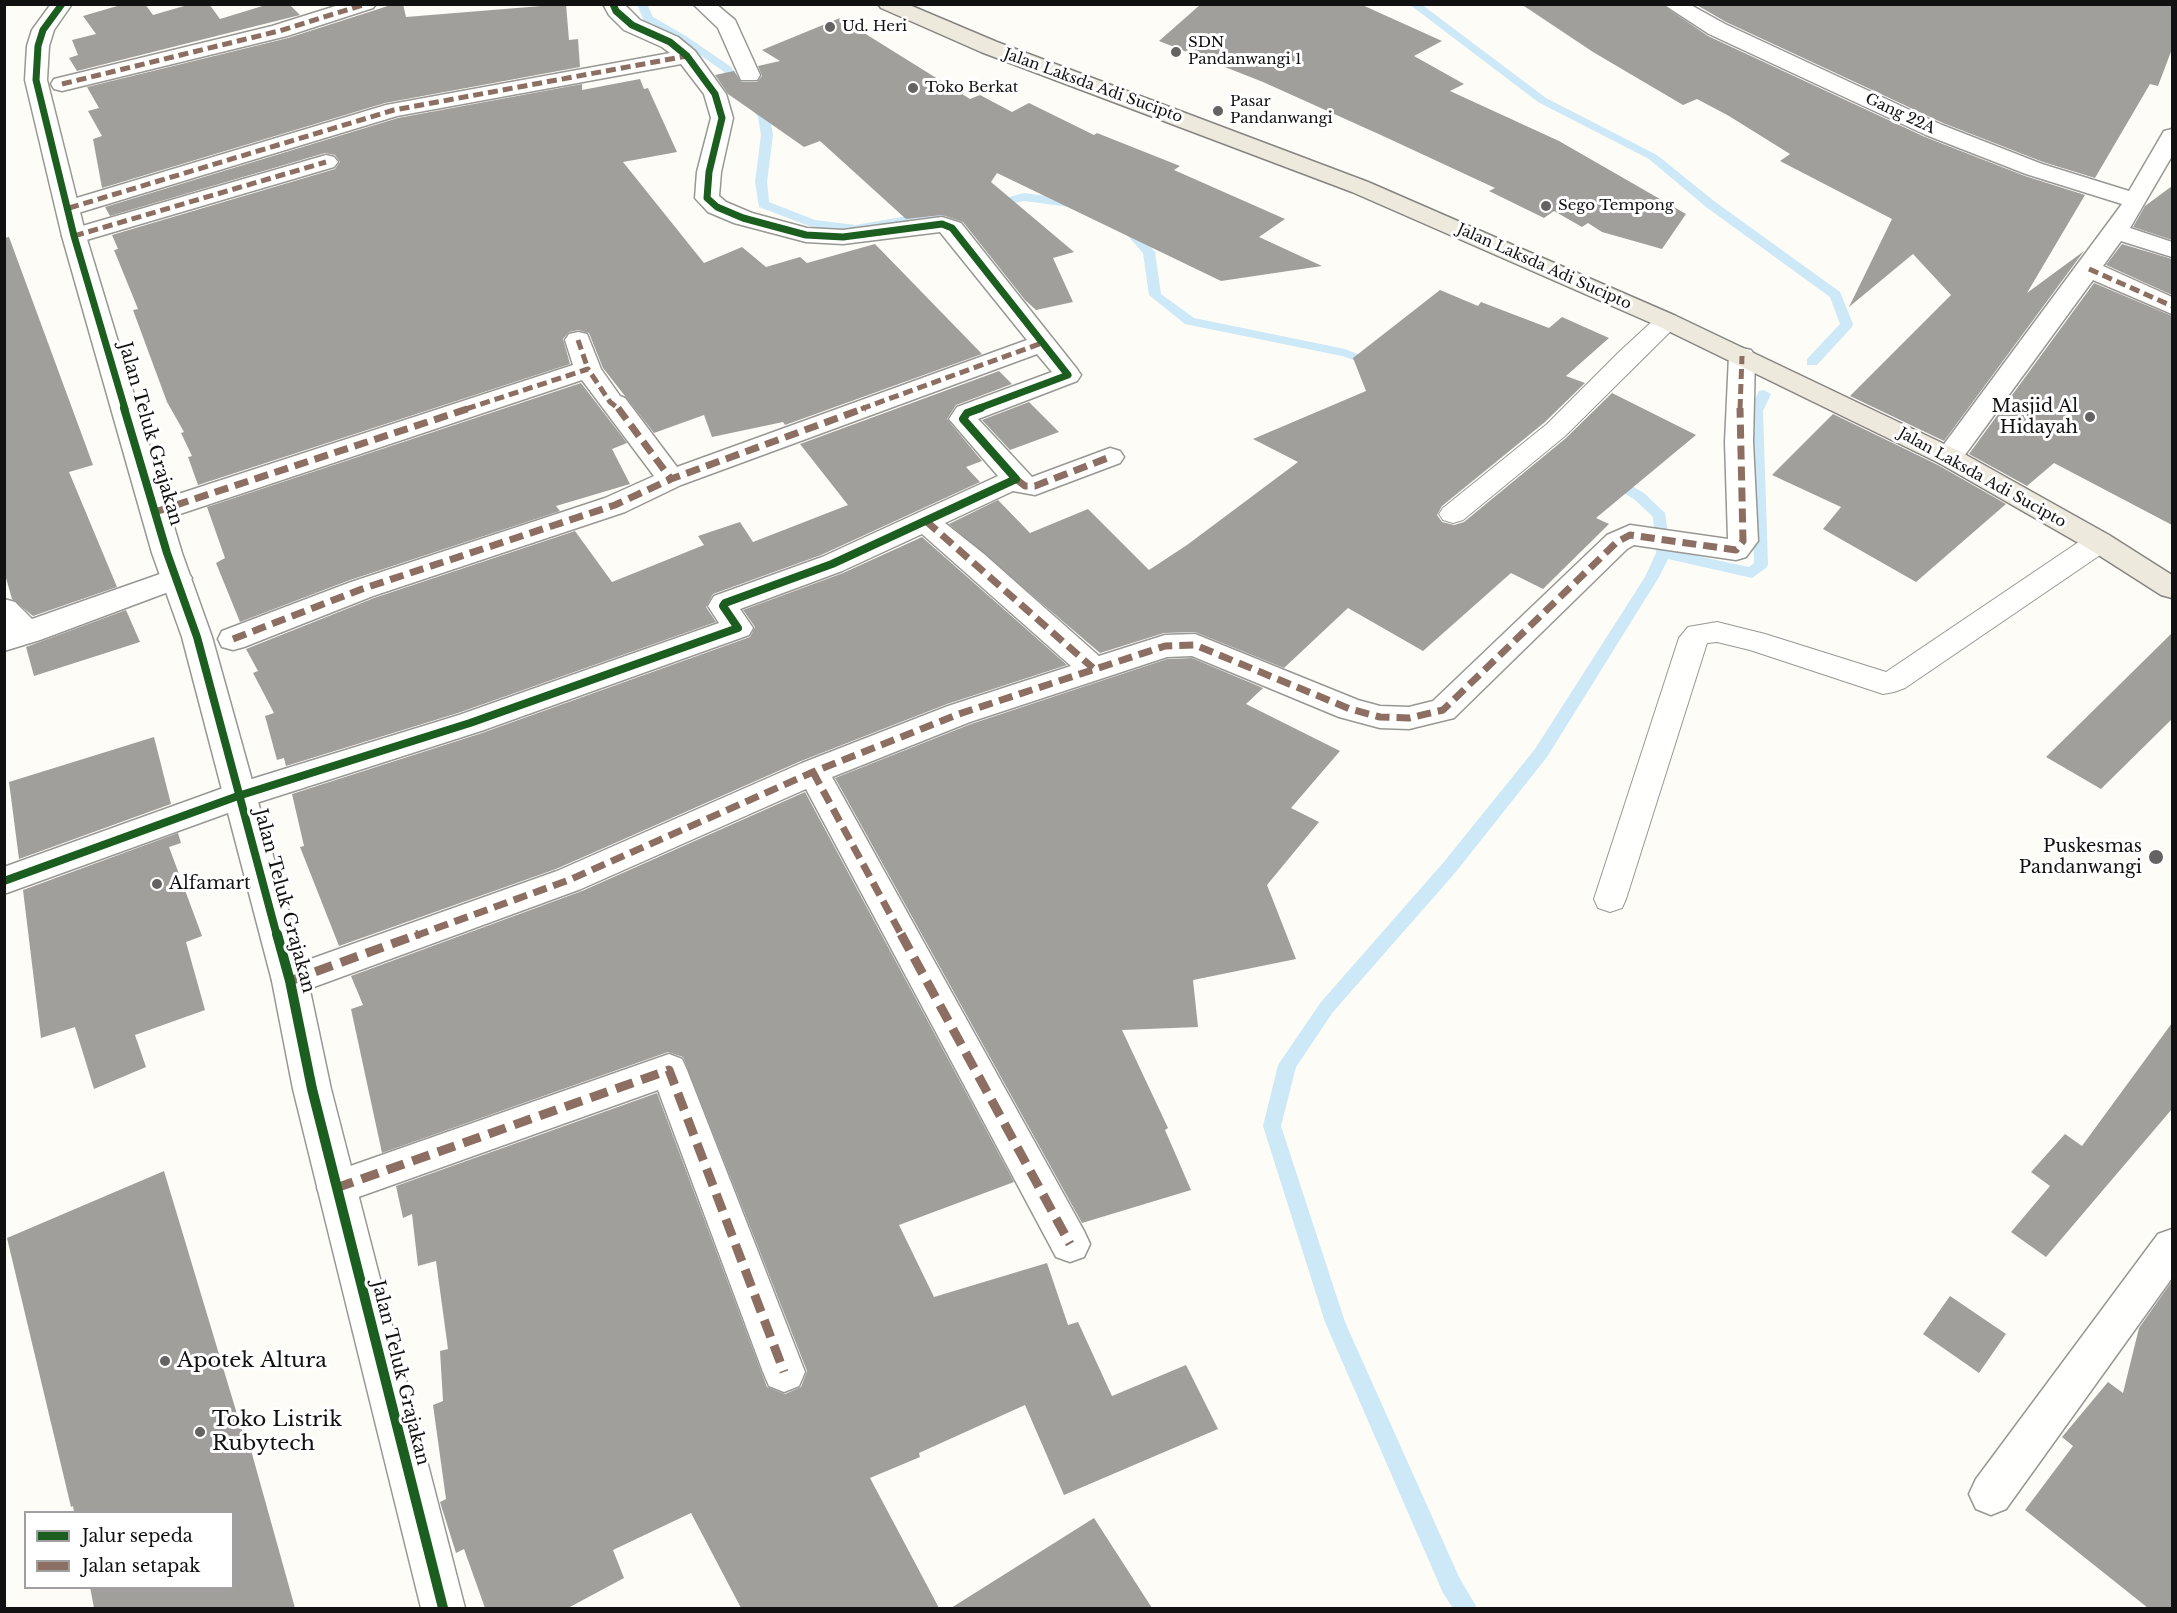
<!DOCTYPE html>
<style>
body{margin:0}
#map{position:relative;width:2177px;height:1613px;overflow:hidden;background:#fdfcf7;font-family:"Libre Baskerville",serif}
canvas{display:block}
.frame{position:absolute;inset:0;border:6px solid #111;pointer-events:none}
.legend{position:absolute;left:24px;top:1511px;width:210px;height:78px;box-sizing:border-box;background:#fff;border:2px solid #a0a0a0;margin:0;padding:8px 10px;list-style:none;font-size:18px;color:#111}
.legend li{display:flex;align-items:center;gap:12px;height:30px}
.legend b{width:30px;border:2px solid #a0a0a0}
</style>
<div id="map">
<canvas width="2177" height="1613"></canvas>
<div class="frame"></div>
<ul class="legend">
<li><b style="height:8px;background:#1b5e20"></b>Jalur sepeda</li>
<li><b style="height:8px;background:#8d6e63"></b>Jalan setapak</li>
</ul>
</div>
<script>
const c = document.querySelector('canvas').getContext('2d');
c.lineJoin = 'round';
function poly(rows) {
  const path = new Path2D();
  for (const r of rows) {
    path.moveTo(r[0], r[1]);
    for (let i = 2; i < r.length; i += 2) path.lineTo(r[i], r[i + 1]);
  }
  return path;
}
function fill(path, color) {
  c.fillStyle = color;
  c.fill(path, 'evenodd');
}
function trace(path, color, width, dash) {
  c.strokeStyle = color;
  c.lineWidth = width;
  c.lineCap = dash ? 'butt' : 'round';
  c.setLineDash(dash || []);
  c.stroke(path);
}
function write(font, color, halo, rows, align = 'center') {
  c.font = font + ' "Libre Baskerville",serif';
  c.lineWidth = 6;
  c.setLineDash([]);
  c.textBaseline = 'middle';
  c.strokeStyle = halo;
  c.fillStyle = color;
  for (const [text, x, y, turn = 0] of rows) {
    c.save();
    c.translate(x, y);
    c.rotate((+turn || 0) * Math.PI / 180);
    c.textAlign = isNaN(turn) ? turn : align;
    if (halo) c.strokeText(text, 0, 0);
    c.fillText(text, 0, 0);
    c.restore();
  }
}
fill(poly([
 [637,4,647,4,653,17,686,36,731,67,770,117,773,135,767,182,769,202,815,220,856,225,941,210,947,214,941,218,856,233,809,226,759,207,755,182,761,135,758,117,723,71,678,40,644,21,637,4],
 [1409,4,1421,4,1546,98,1657,155,1714,201,1840,292,1853,324,1852,327,1817,365,1807,365,1807,359,1840,324,1830,297,1706,207,1649,159,1538,102,1409,4],
 [1024,193,1077,200,1083,204,1077,208,1024,201,990,208,984,204,1024,193],
 [1125,222,1129,223,1155,252,1161,294,1194,318,1345,349,1383,364,1376,368,1342,356,1185,324,1149,295,1143,253,1119,226,1125,222],
 [1764,390,1771,394,1763,411,1768,565,1766,568,1752,578,1668,559,1659,577,1547,757,1455,873,1333,1012,1296,1067,1281,1126,1345,1322,1459,1577,1477,1608,1453,1608,1443,1593,1325,1322,1263,1126,1278,1065,1321,1002,1443,863,1535,749,1645,577,1656,553,1653,517,1634,499,1606,483,1606,477,1616,477,1644,493,1665,513,1670,550,1749,567,1754,563,1749,411,1759,391,1764,390]
]), '#cde8f7');
fill(poly([
 [124,4,145,4,153,15,191,4,209,4,220,19,269,4,289,4,300,15,77,71,69,58,78,55,72,40,96,34,83,16],
 [394,4,403,4,406,17,566,4,569,40,578,39,580,67,385,103,102,188,93,139,102,136,88,111,99,108,87,87,288,38],
 [1201,4,1360,4,1442,41,1414,56,1464,84,1450,91,1559,141,1686,214,1662,249,1602,232,1588,223,1582,227,1554,211,1544,218,1489,191,1495,188,1383,136,1263,82,1159,41],
 [1521,4,1661,4,1708,36,1925,137,2025,176,2085,195,2027,293,2084,251,1944,441,1850,396,1951,295,1913,254,1849,307,1892,219,1780,161,1790,154,1729,116,1697,99,1683,105,1593,52],
 [1695,4,2172,4,2172,49,2158,86,2150,84,2095,178,2043,162,1943,123,1726,22],
 [840,18,970,99,980,95,1012,112,1029,103,1094,135,1097,133,1180,166,1174,170,1285,219,1259,237,1322,266,1221,281,997,173,991,182,1074,252,1053,258,1073,302,1036,310,1025,300,963,222,942,215,906,219,820,141,804,147,728,94,715,75,734,71,741,82,757,82,762,76,758,66,780,61,762,50],
 [640,79,644,89,648,88,677,152,623,162,704,263,742,247,766,267,800,257,807,263,875,244,982,354,785,425,783,422,712,437,704,415,654,433,603,368,589,333,578,330,569,332,563,339,570,364,198,485,188,457,192,456,181,433,184,432,167,402,133,310,138,309,114,250,118,249,112,235,335,169,340,162,335,155,325,153,110,216,105,207,398,118,582,84,582,90],
 [2172,186,2172,240,2133,227,2145,206],
 [9,237,93,465,69,472,117,587,33,616,12,599,4,571,4,238],
 [2122,244,2172,259,2172,295,2106,265],
 [2094,283,2172,316,2172,525,2054,463,2027,486,1969,454],
 [1440,290,1478,306,1481,302,1549,328,1562,317,1609,338,1566,376,1585,383,1545,422,1442,506,1437,515,1442,522,1454,525,1464,522,1566,438,1612,393,1696,435,1596,518,1609,524,1543,589,1511,573,1423,651,1348,608,1284,668,1195,632,1164,633,1100,653,949,524,998,500,1030,533,1088,509,1149,570,1187,545,1298,462,1253,439,1366,391,1353,358],
 [999,371,1012,384,956,405,947,419,982,461,966,467,980,482,821,555,713,594,706,607,716,622,458,713,286,766,284,758,277,760,265,716,274,713,253,673,258,671,246,649,374,598,575,531,612,582,704,545,698,536,740,522,753,542,848,505,800,444],
 [581,383,627,443,612,449,630,484,556,506,560,511,350,580,240,622,216,563,225,558,207,507],
 [1029,402,1059,432,1010,450,982,420],
 [1833,414,1938,465,2006,504,1916,582,1823,529,1841,507,1772,475],
 [922,537,1067,665,947,704,801,761,556,869,339,946,300,847,304,846,292,794,482,733,750,637,755,627,743,610,843,573],
 [126,610,140,642,34,676,26,647],
 [2172,633,2172,719,2101,789,2046,757],
 [1192,658,1263,688,1246,704,1340,751,1291,808,1319,822,1267,885,1296,959,1193,980,1198,1027,1122,1030,1168,1128,1165,1130,1191,1190,1082,1223,835,778,971,724,1167,659],
 [154,737,171,804,19,859,9,782],
 [805,792,1014,1182,899,1225,934,1297,1047,1263,1068,1325,1078,1322,1112,1396,1186,1365,1218,1429,1064,1495,1025,1405,919,1453,920,1457,870,1478,939,1608,741,1608,691,1513,613,1550,624,1578,568,1608,485,1608,464,1549,456,1553,440,1502,446,1499,433,1405,443,1401,440,1351,448,1349,436,1261,418,1266,412,1214,403,1218,396,1186,657,1093,767,1387,785,1394,801,1387,807,1371,683,1057,668,1052,382,1153,351,1009,363,1005,351,976,582,891],
 [178,833,181,843,169,847,202,936,186,942,205,1010,135,1035,146,1067,94,1089,75,1027,41,1038,23,890],
 [2172,1023,2172,1109,2046,1257,2011,1232,2050,1186,2031,1172,2065,1134,2082,1146],
 [164,1171,246,1444,249,1443,295,1608,94,1608,90,1587,232,1587,232,1512,74,1512,73,1506,71,1507,7,1238],
 [2172,1281,2172,1608,2148,1608,2025,1510,2073,1446,2062,1437,2108,1382,2123,1393,2139,1328],
 [1950,1296,2006,1334,1979,1373,1923,1334],
 [1094,1518,1152,1608,951,1608]
]), '#a19f9c');
const service = poly([
 [1667,314,1676,316,1679,321,1676,326,1565,436,1463,520,1453,523,1443,520,1439,514,1443,508,1547,424,1619,352,1658,316,1667,314],
 [2099,533,2109,535,2113,542,2109,549,1905,688,1894,692,1883,694,1750,650,1717,642,1707,643,1626,899,1622,908,1610,912,1598,908,1594,899,1679,638,1688,627,1717,622,1765,634,1886,672,2089,535,2099,533]
]);
const minor = poly([
 [342,4,376,4,373,8,287,36,62,91,54,89,51,84,54,79,272,26,342,4],
 [603,4,624,4,640,20,678,37,695,51,726,94,733,118,721,172,719,196,726,202,752,213,807,228,843,230,942,217,961,223,1077,369,1081,375,1077,381,978,419,1032,477,1110,448,1120,451,1124,457,1120,463,1035,495,1013,491,945,523,984,554,1099,656,1165,635,1195,634,1358,700,1380,706,1409,707,1433,701,1607,535,1630,525,1728,539,1725,442,1729,356,1733,350,1742,348,1751,350,1755,356,1753,442,1758,541,1746,557,1736,560,1634,545,1627,549,1454,718,1409,729,1380,728,1339,717,1192,656,1167,657,970,722,832,777,1084,1231,1090,1244,1084,1257,1070,1262,1056,1257,806,789,581,889,303,991,290,995,277,991,272,981,277,971,557,871,802,763,948,706,1071,666,922,534,842,571,740,609,753,628,749,635,481,731,250,805,4,894,4,867,226,787,459,715,719,623,708,606,714,596,822,557,998,476,949,419,957,407,1052,372,1037,354,681,485,625,512,373,596,244,647,233,650,222,647,218,639,222,631,351,582,605,498,654,476,582,380,165,519,155,521,145,519,141,512,145,505,573,365,565,340,569,334,578,332,587,334,601,369,620,396,625,398,677,467,1027,340,940,232,843,244,806,242,734,223,708,212,695,198,697,172,711,118,704,94,681,64,397,116,78,213,69,215,60,213,57,208,60,203,386,105,670,53,662,47,624,30,609,15,603,4],
 [693,4,716,4,735,20,760,75,757,80,741,80,718,28,693,4],
 [1663,4,1689,4,1725,24,1942,125,2042,164,2129,191,2164,131,2172,129,2172,156,2130,228,2172,242,2172,257,2121,241,2103,266,2172,297,2172,314,2093,280,1959,463,1949,466,1939,463,1935,457,1939,451,2122,204,2026,174,1926,135,1709,34,1663,4],
 [326,155,334,157,338,162,334,167,83,241,74,243,65,241,62,236,65,231,326,155],
 [177,568,187,571,192,578,187,585,40,640,4,651,4,599,15,602,32,619,177,568],
 [669,1054,682,1059,687,1070,805,1372,799,1386,784,1392,769,1386,763,1372,658,1090,336,1205,322,1200,317,1188,322,1176,669,1054],
 [2172,1229,2172,1278,2006,1509,1991,1515,1976,1509,1969,1494,1976,1479,2158,1234,2172,1229]
]);
const tertiary = poly([
 [51,4,72,4,54,30,49,46,47,80,86,236,182,553,212,637,308,981,331,1089,465,1608,421,1608,293,1089,272,981,182,637,152,553,62,236,25,80,27,46,32,30,51,4]
]);
const primary = poly([
 [878,4,907,4,997,42,1368,182,1676,316,1959,451,2109,535,2172,575,2172,598,2161,595,2089,549,1939,463,1658,326,1352,192,981,52,881,8,878,4]
]);
trace(service, '#979795', 2);
trace(minor, '#979795', 3);
trace(tertiary, '#979795', 3);
trace(primary, '#858482', 3);
fill(service, '#fffffe');
fill(minor, '#fffffe');
fill(tertiary, '#fffffe');
fill(primary, '#ede9dc');
trace(poly([
 [62,84,279,31,366,4],
 [69,208,394,110,687,56],
 [74,236,326,162],
 [2089,269,2172,306],
 [578,340,588,369],
 [466,409,588,369,610,402,619,409],
 [861,409,1042,343],
 [1740,409,1742,356]
]), '#8d6e63', 5, [10, 5]);
trace(poly([
 [618,408,671,479,865,408],
 [1016,479,1025,486,1035,486,1110,457],
 [155,512,470,408],
 [926,521,1093,668],
 [233,639,362,589,615,505,671,479],
 [813,772,902,936],
 [415,936,569,880,813,772,959,714,1165,646,1195,645,1350,709,1380,717,1409,718,1443,710,1617,542,1630,535,1736,550,1743,541,1740,408]
]), '#8d6e63', 7, [14, 7]);
trace(poly([
 [901,934,1070,1244],
 [290,981,419,934],
 [336,1188,669,1070,784,1372]
]), '#8d6e63', 9, [18, 9]);
trace(poly([
 [62,4,43,30,38,46,36,80,74,236,125,409],
 [613,4,616,11,632,25,670,42,687,56,715,94,722,118,709,172,707,198,717,207,743,218,806,235,843,237,942,224,952,228,1068,375,977,409]
]), '#1b5e20', 7);
trace(poly([
 [124,408,167,553,197,637,277,936],
 [4,881,238,796,470,723,738,628,723,606,725,603,832,564,1016,479,963,419,967,413,981,408]
]), '#1b5e20', 8);
trace(poly([
 [277,934,290,981,312,1089,443,1608]
]), '#1b5e20', 10);
for (const [x, y, r, color] of [
 [830,27,6,"#646362"],
 [1176,52,6,"#646362"],
 [913,88,6,"#646362"],
 [1218,111,6,"#646362"],
 [1546,206,6,"#646362"],
 [2090,417,6,"#646362"],
 [2156,857,8,"#646362"],
 [157,884,6,"#646362"],
 [165,1361,6,"#646362"],
 [200,1432,6,"#646362"]
]) {
  const dot = new Path2D();
  dot.arc(x, y, r, 0, 2 * Math.PI);
  c.fillStyle = color;
  c.fill(dot);
  trace(dot, '#fff', 2);
}
write('15px', '#111', '#fff', [
 ["Ud. Heri",842,27],
 ["SDN",1188,43],
 ["Pandanwangi 1",1188,60],
 ["Toko Berkat",925,88],
 ["Pasar",1230,102],
 ["Pandanwangi",1230,119],
 ["Sego Tempong",1558,206]
], 'left');
write('15px', '#111', '#fff', [
 ["Jalan Laksda Adi Sucipto",1093,86,20],
 ["Gang 22A",1900,114,25],
 ["Jalan Laksda Adi Sucipto",1544,267,24],
 ["Jalan Laksda Adi Sucipto",1982,478,29]
]);
write('18px', '#111', '#fff', [
 ["Masjid Al",2078,407],
 ["Hidayah",2078,428],
 ["Puskesmas",2142,847],
 ["Pandanwangi",2142,868],
 ["Alfamart",169,884,"left"]
], 'right');
write('18px', '#111', '#fff', [
 ["Jalan Teluk Grajakan",150,434,74],
 ["Jalan Teluk Grajakan",284,901,75],
 ["Jalan Teluk Grajakan",400,1373,76]
]);
write('21px', '#111', '#fff', [
 ["Apotek Altura",177,1361],
 ["Toko Listrik",212,1420],
 ["Rubytech",212,1444]
], 'left');
</script>
